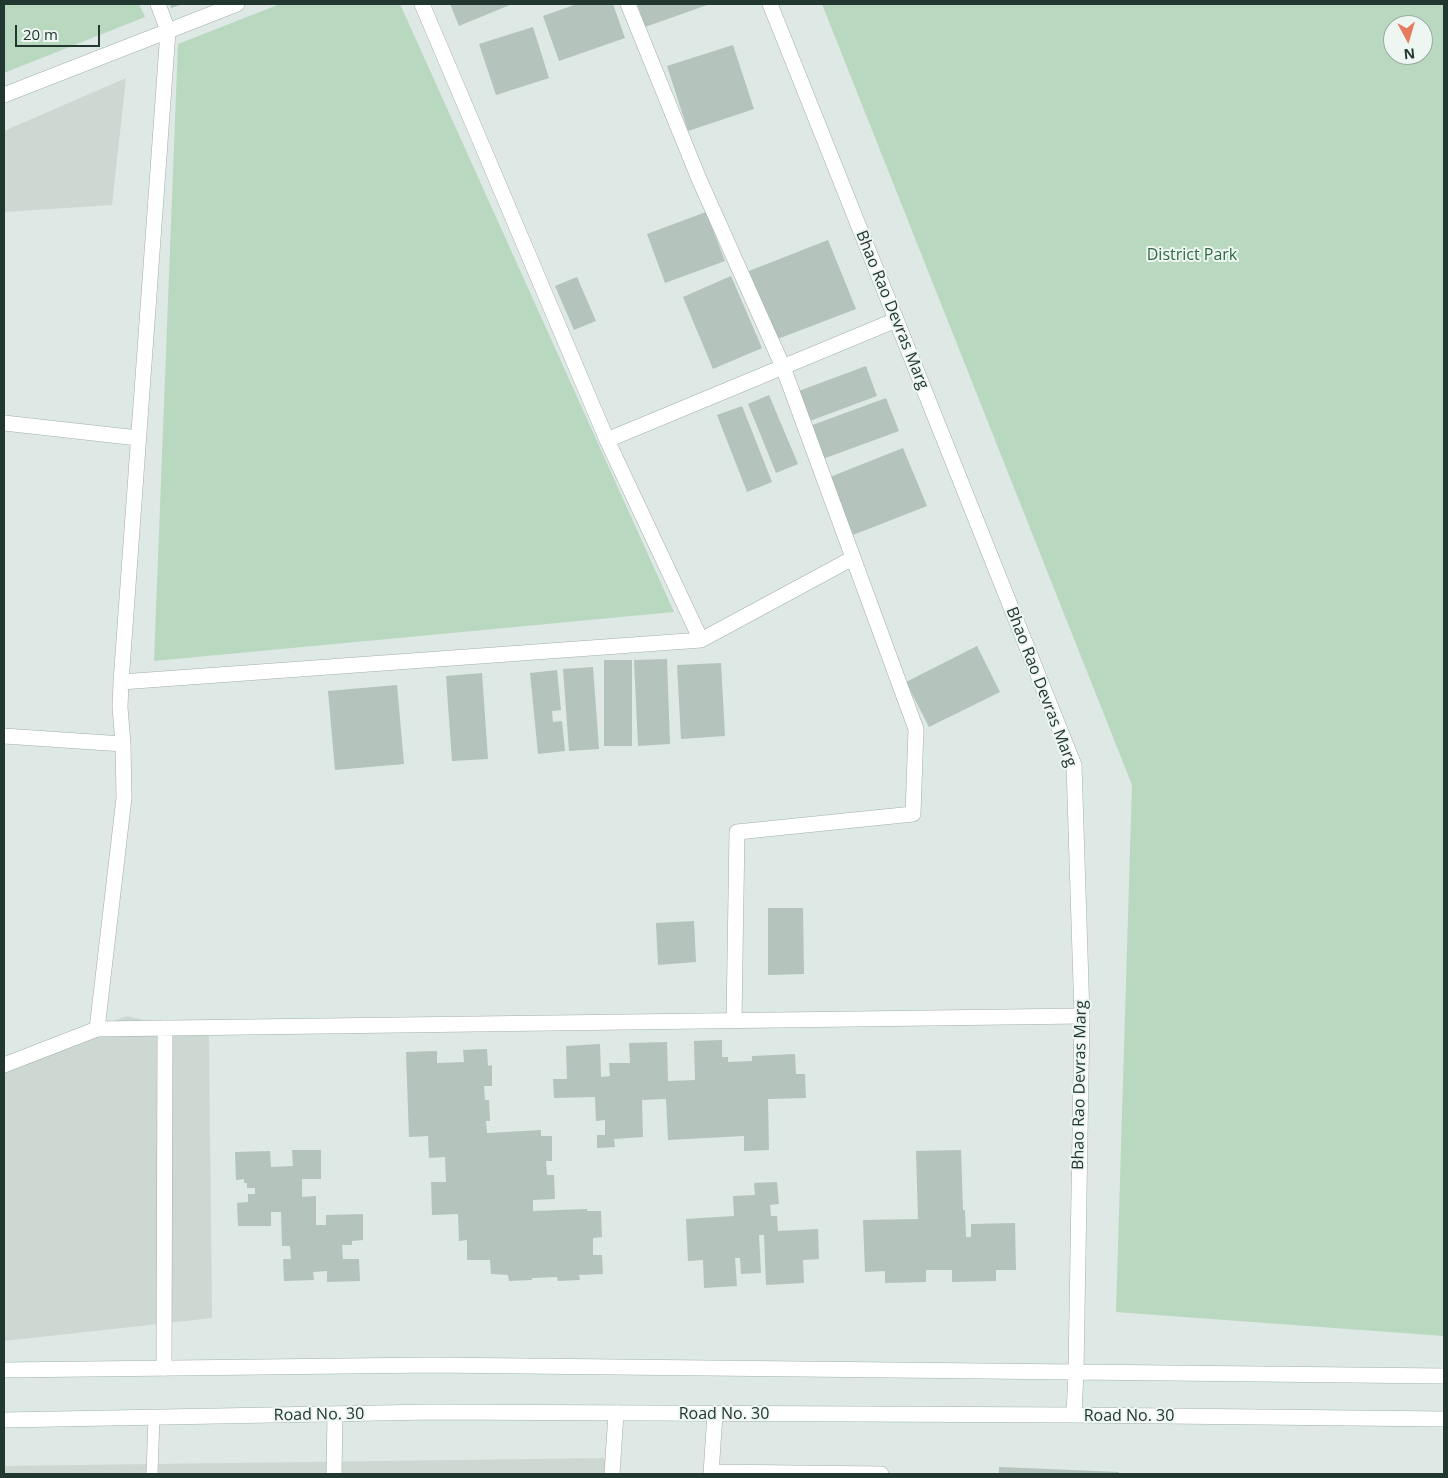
<!DOCTYPE html>
<style>
body{margin:0}
#map{position:relative;width:1448px;height:1478px;overflow:hidden;background:#dee8e4;font-family:"Open Sans",sans-serif}
canvas{display:block}
.frame{position:absolute;inset:0;border:5px solid #213730;pointer-events:none}
.north{position:absolute;left:1383px;top:15px;width:50px;height:50px;box-sizing:border-box;background:#eef6f2;border:1px solid #9caaa4;border-radius:50%;rotate:174deg;font-size:14px;font-weight:700;line-height:20px;text-align:center;color:#213730}
.north::after{content:'';display:block;margin:auto;width:18px;height:22px;background:#e57b5f;clip-path:polygon(50% 0,100% 100%,50% 72%,0 100%)}
.scale{position:absolute;left:15px;top:25px;width:85px;height:22px;box-sizing:border-box;border:2px solid #213730;border-top:0;padding-left:6px;font-size:15px;line-height:18px;white-space:nowrap;color:#213730;-webkit-text-stroke:4px #eef6f2;paint-order:stroke}
</style>
<div id="map">
<canvas width="1448" height="1478"></canvas>
<div class="frame"></div>
<div class="north">N</div>
<div class="scale">20 m</div>
</div>
<script>
const c = document.querySelector('canvas').getContext('2d');
c.lineJoin = 'round';
function fill(path, color) {
  c.fillStyle = color;
  c.fill(path, 'evenodd');
}
function poly(rows) {
  const path = new Path2D();
  for (const r of rows) {
    path.moveTo(r[0], r[1]);
    for (let i = 2; i < r.length; i += 2) path.lineTo(r[i], r[i + 1]);
  }
  return path;
}
function trace(path, color, width, dash) {
  c.strokeStyle = color;
  c.lineWidth = width;
  c.lineCap = dash ? 'butt' : 'round';
  c.setLineDash(dash || []);
  c.stroke(path);
}
function write(font, color, halo, rows, align = 'center') {
  c.font = font + ' "Open Sans",sans-serif';
  c.lineWidth = 4;
  c.setLineDash([]);
  c.textBaseline = 'middle';
  c.strokeStyle = halo;
  c.fillStyle = color;
  for (const [text, x, y, turn = 0] of rows) {
    c.save();
    c.translate(x, y);
    c.rotate((+turn || 0) * Math.PI / 180);
    c.textAlign = isNaN(turn) ? turn : align;
    if (halo) c.strokeText(text, 0, 0);
    c.fillText(text, 0, 0);
    c.restore();
  }
}
fill(poly([
 [126,78,112,205,4,212,4,131],
 [127,1016,209,1036,212,1318,4,1341,4,1063],
 [609,1458,608,1474,4,1474,4,1466]
]), '#cdd8d2');
fill(poly([
 [4,4,139,4,145,17,4,73],
 [280,4,400,4,674,612,154,661,178,44],
 [822,4,1444,4,1444,1336,1116,1312,1132,785],
 [1393,25,1423,25,1423,55,1393,55]
]), '#b9d8c0');
fill(poly([
 [170,4,183,4,171,8],
 [450,4,512,4,459,26],
 [577,4,613,4,625,38,559,61,543,16],
 [637,4,710,4,645,27],
 [533,27,549,78,496,95,479,44],
 [733,45,754,109,688,131,667,66],
 [706,212,725,261,665,283,647,234],
 [828,240,856,309,775,340,749,271],
 [731,276,762,348,713,369,683,297],
 [577,277,596,321,574,330,555,286],
 [866,366,877,396,807,422,796,392],
 [769,395,798,464,776,473,748,404],
 [886,398,899,431,820,460,807,427],
 [742,406,772,482,747,492,717,415],
 [903,448,927,506,853,535,830,477],
 [977,646,1000,692,929,727,906,682],
 [667,659,670,744,638,746,634,660],
 [604,660,632,660,632,746,604,746],
 [721,663,725,736,681,739,677,665],
 [593,667,599,749,569,751,563,669],
 [557,670,561,710,552,711,553,722,562,721,565,751,538,754,530,673],
 [482,673,488,759,452,761,446,676],
 [397,685,404,764,335,770,328,691],
 [768,908,803,908,804,974,768,975],
 [694,921,696,962,658,965,656,923],
 [722,1040,722,1057,728,1057,728,1062,752,1061,752,1056,795,1054,796,1074,805,1074,806,1098,768,1099,769,1150,744,1151,744,1136,668,1140,666,1099,642,1100,643,1137,614,1139,615,1147,597,1148,597,1135,605,1135,605,1120,596,1121,595,1097,554,1098,553,1079,567,1079,566,1046,600,1044,601,1077,610,1076,609,1063,630,1063,629,1043,667,1042,668,1081,695,1080,694,1041],
 [487,1049,488,1066,492,1065,492,1086,484,1086,485,1100,489,1100,490,1121,486,1121,487,1133,541,1130,541,1136,552,1136,552,1161,546,1161,547,1175,554,1175,555,1199,533,1200,533,1211,587,1209,587,1211,601,1211,602,1237,593,1238,593,1255,602,1255,603,1274,579,1275,580,1280,558,1281,557,1277,532,1278,532,1280,509,1281,508,1275,491,1274,490,1260,467,1260,467,1240,459,1241,458,1214,432,1215,431,1182,446,1182,445,1157,429,1158,428,1136,409,1137,406,1052,437,1051,437,1063,464,1062,463,1050],
 [292,1150,321,1150,321,1179,302,1179,302,1197,316,1196,316,1225,326,1225,326,1215,363,1214,363,1240,352,1241,352,1245,342,1245,343,1259,359,1259,360,1281,327,1282,327,1271,313,1272,314,1280,284,1281,283,1259,291,1259,290,1246,282,1246,281,1212,271,1212,271,1226,238,1226,237,1203,248,1202,248,1194,255,1194,255,1188,247,1188,247,1183,244,1183,244,1179,236,1180,235,1152,270,1151,271,1167,293,1166],
 [961,1150,963,1210,965,1210,966,1237,971,1237,971,1224,1015,1223,1016,1270,996,1270,996,1281,952,1282,952,1270,926,1270,926,1282,885,1283,885,1271,865,1272,863,1220,918,1219,916,1151],
 [777,1182,779,1204,770,1205,771,1216,777,1216,778,1231,818,1229,819,1259,803,1260,804,1283,766,1285,764,1235,759,1235,761,1273,741,1274,740,1258,735,1258,737,1286,704,1288,703,1260,688,1261,686,1219,734,1216,733,1196,755,1195,754,1183],
 [999,1467,1119,1472,1119,1474,999,1474]
]), '#b4c3bc');
const lane = poly([
 [152,1474,154,1417]
]);
const street = poly([
 [422,4,607,440,701,640],
 [628,4,699,179,783,367,916,729,913,814,737,832,734,1021],
 [4,95,237,4],
 [4,423,138,438],
 [607,440,896,320],
 [121,682,701,640,853,558],
 [4,736,123,744],
 [97,1029,124,798,123,744,120,707,121,682,168,31,158,4],
 [4,1065,97,1029,1082,1016],
 [164,1368,165,1028],
 [711,1472,881,1474],
 [334,1474,335,1415],
 [612,1474,616,1413],
 [711,1474,715,1414]
]);
const secondary = poly([
 [770,4,1074,765,1082,1016,1076,1372,1074,1415],
 [4,1370,432,1365,1444,1376],
 [4,1420,432,1412,1074,1415,1444,1419]
]);
trace(lane, '#a2afaa', 12);
trace(street, '#a2afaa', 16);
trace(secondary, '#9fb3ab', 16);
trace(lane, '#fff', 11);
trace(street, '#fff', 15);
trace(secondary, '#fff', 15);
write('16px', '#2f6a43', '#eef6f2', [
 ["District Park",1192,255]
]);
write('16px', '#213730', '#eef6f2', [
 ["Bhao Rao Devras Marg",892,310,68],
 ["Bhao Rao Devras Marg",1041,687,69],
 ["Bhao Rao Devras Marg",1080,1085,-89],
 ["Road No. 30",724,1414],
 ["Road No. 30",319,1415,-1],
 ["Road No. 30",1129,1416]
]);
</script>
